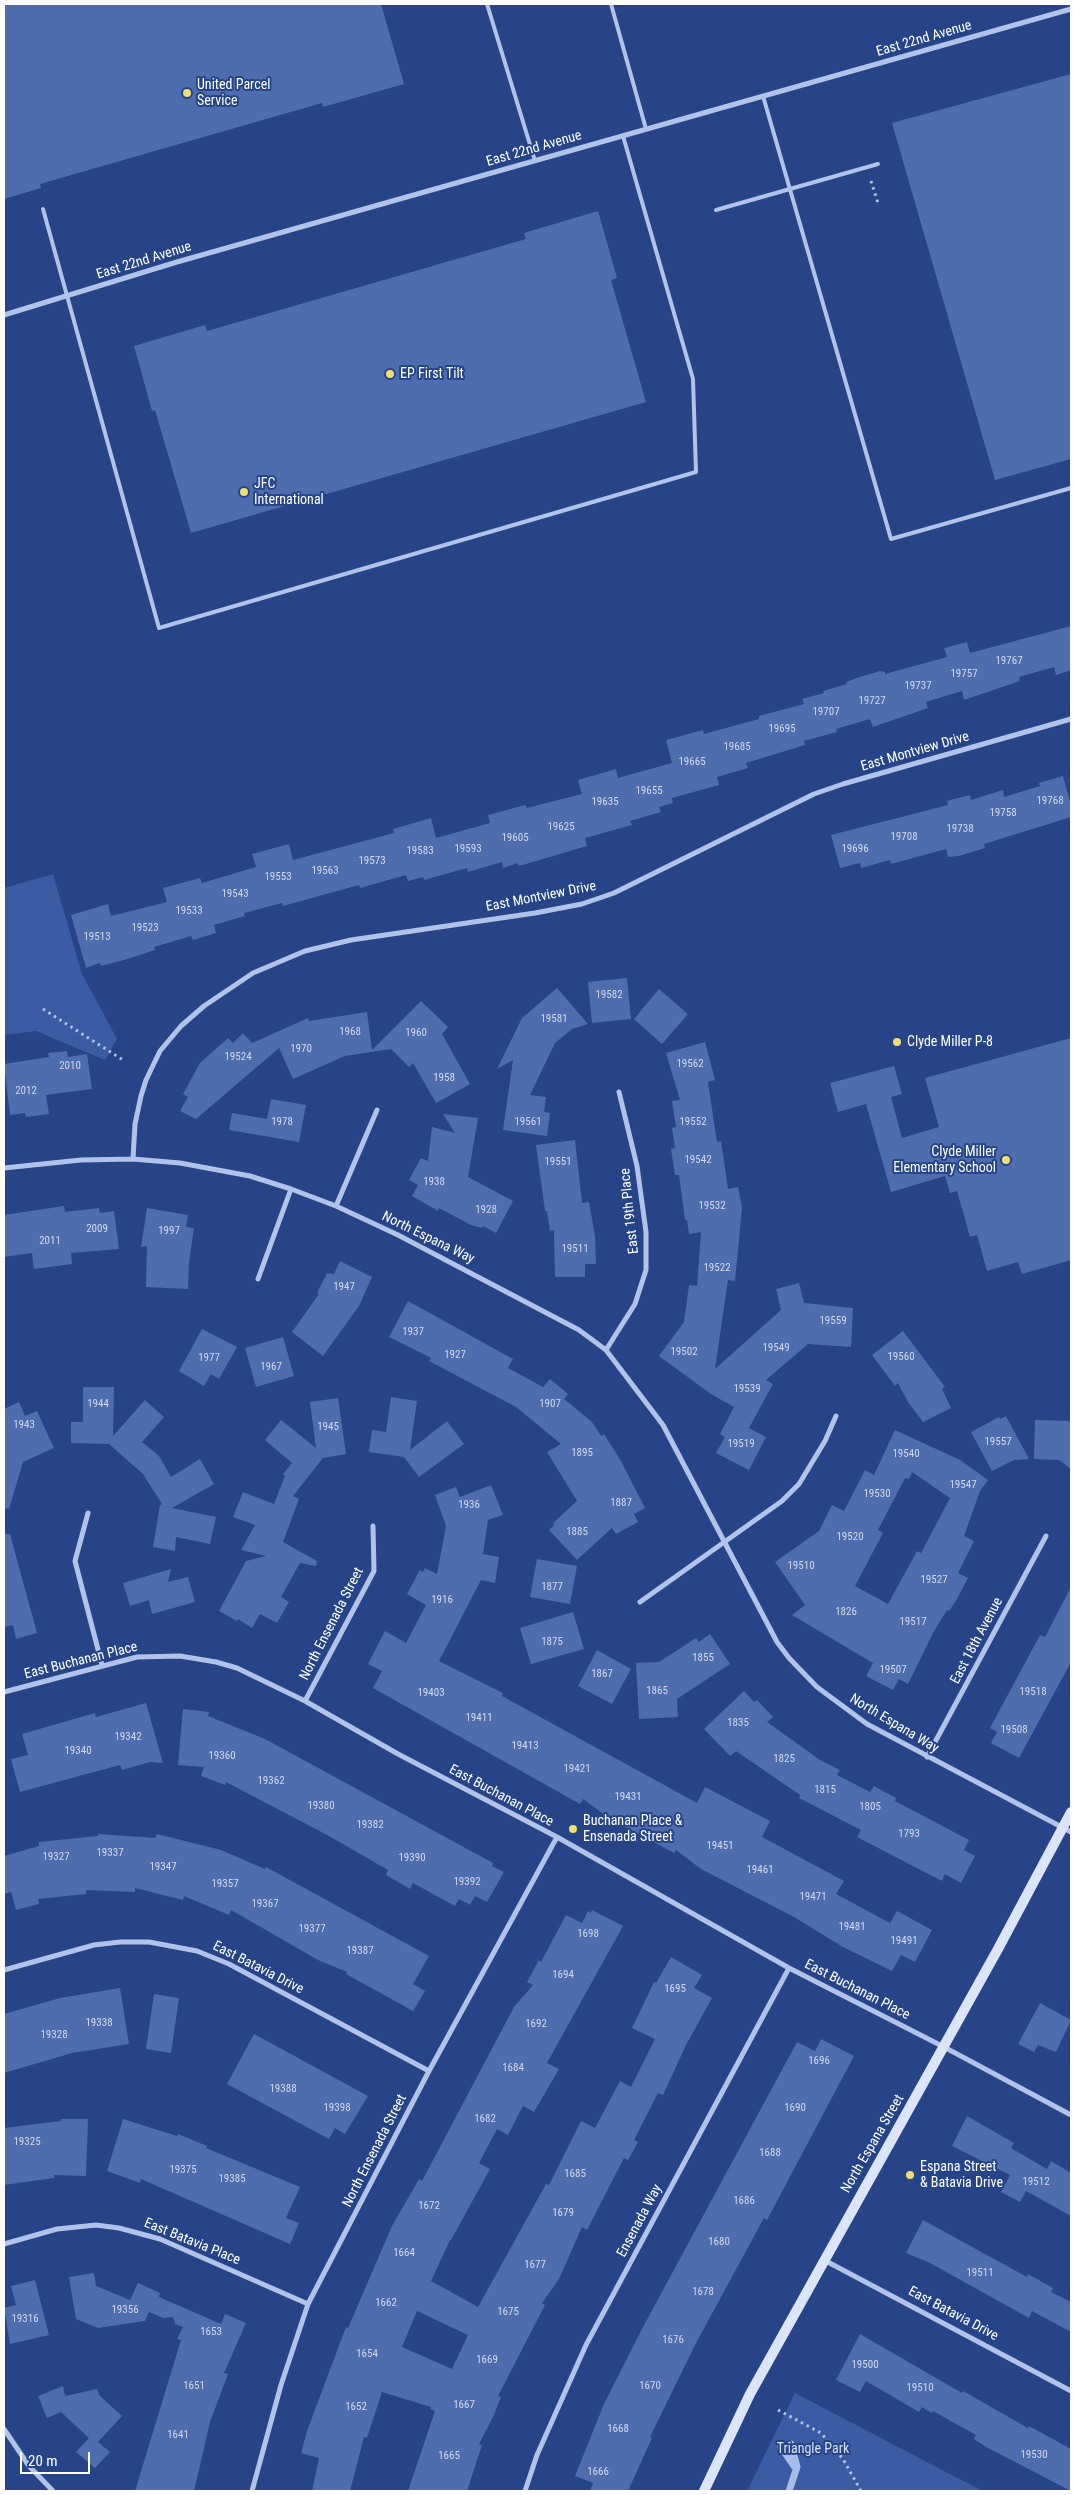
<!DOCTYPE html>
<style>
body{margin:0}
#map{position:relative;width:1075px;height:2495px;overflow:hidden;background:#264487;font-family:"Roboto Condensed",sans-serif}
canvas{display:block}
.frame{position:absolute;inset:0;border:5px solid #fff;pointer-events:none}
.scale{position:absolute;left:20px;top:2452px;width:70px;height:22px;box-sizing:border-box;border:2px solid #fff;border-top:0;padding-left:6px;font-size:15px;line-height:18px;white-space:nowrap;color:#fff;-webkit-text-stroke:4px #264487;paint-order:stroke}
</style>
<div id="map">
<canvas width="1075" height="2495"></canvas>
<div class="frame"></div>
<div class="scale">20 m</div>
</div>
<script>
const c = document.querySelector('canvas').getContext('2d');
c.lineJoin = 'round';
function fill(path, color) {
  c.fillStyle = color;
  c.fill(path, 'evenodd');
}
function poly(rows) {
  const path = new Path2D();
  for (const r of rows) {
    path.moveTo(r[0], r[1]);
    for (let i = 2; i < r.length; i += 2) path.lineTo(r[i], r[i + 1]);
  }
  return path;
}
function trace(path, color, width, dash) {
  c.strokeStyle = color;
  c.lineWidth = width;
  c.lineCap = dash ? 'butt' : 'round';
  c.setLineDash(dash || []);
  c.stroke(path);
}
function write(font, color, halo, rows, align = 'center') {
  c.font = font + ' "Roboto Condensed",sans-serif';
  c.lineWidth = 4;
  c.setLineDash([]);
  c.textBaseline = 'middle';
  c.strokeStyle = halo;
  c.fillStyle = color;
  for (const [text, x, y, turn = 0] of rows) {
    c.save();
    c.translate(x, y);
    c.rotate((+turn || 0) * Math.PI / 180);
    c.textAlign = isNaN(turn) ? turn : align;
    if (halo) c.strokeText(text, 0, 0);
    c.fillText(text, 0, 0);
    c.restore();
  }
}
fill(poly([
 [53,874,82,974,117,1039,105,1060,36,1031,4,1035,4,888],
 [795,2393,946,2472,983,2491,747,2491]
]), '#3a5ca4');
trace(poly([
 [781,2447,794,2466],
 [789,2491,797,2467,791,2444]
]), '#a6bde9', 7);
fill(poly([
 [4,4,381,4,404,84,323,107,322,103,40,184,41,188,4,199],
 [1071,74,1071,459,995,480,892,123],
 [598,211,617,278,611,280,646,402,191,533,155,410,152,411,134,346,205,325,207,331,526,239,524,233],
 [1071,626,1071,670,1056,675,1054,667,1019,677,1020,681,964,700,962,691,926,702,928,708,873,727,870,719,836,729,837,732,804,741,805,745,746,763,748,768,717,777,719,785,672,798,673,803,659,807,661,812,630,821,632,825,585,838,587,846,519,866,518,863,503,868,502,862,468,872,467,868,424,880,423,877,408,881,406,875,360,888,359,885,283,906,282,903,244,913,245,916,214,925,216,933,193,940,191,936,154,947,155,950,124,960,101,966,100,963,86,968,71,915,108,904,111,916,167,902,163,888,200,878,202,883,256,867,252,854,289,844,293,860,394,833,393,829,431,818,436,838,490,823,488,815,525,805,527,808,582,794,578,780,616,769,618,778,672,763,666,740,703,730,704,734,759,719,759,716,804,704,802,699,824,693,823,691,847,684,846,682,857,678,880,671,885,672,885,674,947,657,944,648,967,642,970,653],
 [1063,776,1071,805,1071,817,984,844,985,848,959,856,948,857,946,849,891,864,890,860,861,868,860,863,840,868,831,835,948,805,947,801,970,795,971,800,1003,790,1004,797,1040,786,1039,783],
 [627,978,631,1019,592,1023,588,982],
 [557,988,588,1024,572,1029,555,1043,530,1095,546,1097,544,1112,550,1113,547,1136,503,1130,513,1060,497,1069,522,1018],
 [659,989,688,1014,662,1044,634,1019],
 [421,1001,448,1027,442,1034,470,1084,436,1103,413,1063,409,1067,391,1049,345,1056,293,1079,279,1048,196,1119,180,1111,188,1097,183,1094,200,1063,228,1038,233,1043,243,1033,252,1043,308,1018,309,1021,367,1012,372,1050],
 [1071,1038,1071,1260,1022,1274,1018,1262,987,1271,977,1235,970,1237,957,1191,950,1193,945,1176,891,1192,866,1104,838,1112,830,1083,894,1066,902,1094,891,1097,902,1138,939,1127,925,1078],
 [705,1042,715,1080,708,1082,717,1142,721,1141,728,1189,738,1187,742,1208,735,1281,728,1280,715,1369,781,1310,776,1289,799,1283,804,1303,853,1308,851,1347,808,1344,766,1380,773,1384,749,1428,766,1437,749,1470,716,1453,725,1437,720,1434,734,1407,711,1394,659,1356,684,1322,689,1285,697,1286,701,1232,689,1234,687,1220,685,1220,679,1175,675,1175,671,1149,675,1148,672,1128,676,1127,672,1101,680,1100,666,1053],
 [67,1051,68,1057,87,1054,92,1089,46,1095,49,1114,26,1117,25,1113,10,1115,4,1064,49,1057,48,1053],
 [271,1099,306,1105,299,1142,229,1130,232,1113,267,1119],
 [443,1114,478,1118,468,1177,513,1201,496,1233,483,1226,482,1228,471,1225,439,1208,438,1211,412,1196,418,1185,409,1180,421,1158,428,1161,432,1127,455,1133],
 [575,1140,582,1203,589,1202,595,1236,596,1264,585,1264,585,1277,555,1277,554,1230,550,1231,547,1211,545,1211,536,1145],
 [64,1206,65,1212,99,1208,100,1213,114,1211,119,1249,71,1253,72,1264,34,1269,32,1253,4,1257,4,1215],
 [147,1208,188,1215,186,1227,194,1228,189,1262,188,1289,146,1287,147,1246,141,1247],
 [340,1261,372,1277,359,1306,323,1356,292,1332,319,1294,317,1293,327,1273,334,1274],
 [408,1301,513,1359,508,1368,543,1387,550,1379,568,1394,564,1399,592,1422,601,1436,604,1434,621,1461,645,1508,634,1514,638,1522,616,1534,612,1528,577,1560,549,1530,554,1525,553,1523,577,1501,547,1452,561,1444,516,1407,429,1361,431,1358,389,1337],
 [202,1329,237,1347,219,1379,211,1374,204,1386,179,1371],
 [903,1331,945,1387,942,1389,951,1408,923,1422,908,1402,898,1383,895,1386,872,1355],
 [283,1337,294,1376,256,1387,245,1348],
 [83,1387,114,1387,113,1436,145,1400,164,1417,142,1442,159,1456,171,1477,200,1459,214,1484,172,1508,216,1517,210,1544,176,1537,175,1551,153,1547,160,1505,162,1504,143,1474,109,1444,71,1443,71,1422,83,1422],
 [391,1397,417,1401,410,1450,447,1421,464,1444,419,1477,404,1457,369,1452,372,1430,386,1432],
 [338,1398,346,1454,323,1458,293,1496,299,1499,283,1542,317,1561,316,1566,300,1563,281,1597,289,1602,277,1623,260,1614,252,1628,238,1619,237,1621,219,1611,246,1561,266,1556,241,1550,255,1525,233,1517,243,1492,274,1504,285,1476,283,1474,292,1463,265,1440,281,1420,316,1448,310,1402],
 [19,1402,25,1416,37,1411,54,1448,23,1462,9,1509,4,1508,4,1409],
 [1006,1416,1029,1459,1014,1460,992,1471,971,1432,999,1417,1000,1419],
 [1035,1420,1071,1421,1071,1469,1059,1460,1034,1459],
 [895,1430,960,1460,988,1480,980,1491,964,1536,974,1541,958,1573,968,1578,957,1599,949,1611,947,1610,933,1633,908,1684,899,1679,893,1690,866,1676,873,1663,792,1615,805,1605,775,1562,819,1531,832,1505,844,1511,865,1470,874,1475],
 [912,1472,950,1498,921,1553,917,1551,888,1604,855,1586,883,1533,878,1530,905,1478,909,1479],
 [491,1485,503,1515,488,1520,483,1554,499,1557,495,1583,481,1580,439,1661,503,1693,502,1696,697,1803,705,1787,770,1821,762,1837,844,1881,836,1894,890,1923,897,1911,932,1930,915,1962,901,1955,892,1971,843,1947,794,1917,701,1869,676,1850,674,1853,609,1818,583,1799,580,1804,373,1688,382,1671,368,1664,385,1631,406,1643,426,1605,407,1594,420,1570,423,1572,425,1568,437,1574,446,1526,435,1495,456,1487,460,1497],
 [4,1534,10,1534,37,1633,16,1639,13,1625,4,1627],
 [537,1559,577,1566,570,1604,530,1597],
 [171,1569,168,1582,188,1577,195,1602,152,1614,149,1600,130,1606,123,1583],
 [1071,1587,1071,1662,1019,1758,991,1743,997,1732,990,1728,1040,1635,1045,1637],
 [573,1612,584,1649,531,1664,520,1628],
 [710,1634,730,1664,677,1699,678,1717,639,1719,636,1663,659,1662,696,1638,699,1642],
 [597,1650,631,1669,612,1704,578,1686],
 [744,1691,754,1702,757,1700,773,1717,767,1722,820,1760,840,1770,837,1775,870,1792,874,1786,896,1798,895,1801,969,1840,964,1850,975,1856,961,1883,945,1874,942,1881,857,1837,861,1830,799,1798,800,1795,736,1751,730,1756,704,1729],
 [146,1703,163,1763,150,1762,122,1770,120,1765,20,1792,11,1759,28,1755,22,1734,95,1713,96,1717],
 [183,1709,209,1712,208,1716,265,1739,493,1863,492,1866,504,1872,487,1902,475,1896,470,1905,459,1899,455,1906,413,1883,410,1889,386,1875,388,1870,329,1836,226,1782,225,1785,201,1776,204,1767,178,1765],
 [98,1834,155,1838,157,1834,221,1850,265,1869,266,1867,429,1956,413,1984,425,1991,413,2011,346,1974,347,1972,318,1960,231,1910,229,1915,184,1896,183,1900,135,1888,135,1892,86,1890,86,1894,38,1899,39,1904,16,1910,11,1892,4,1894,4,1856,39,1846,39,1842,98,1836],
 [592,1910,623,1926,547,2063,559,2069,534,2112,523,2106,508,2135,497,2129,479,2163,490,2169,451,2240,450,2240,431,2281,478,2307,546,2184,549,2185,581,2121,595,2128,620,2081,631,2087,655,2039,632,2028,654,1982,656,1983,671,1957,702,1975,694,1988,712,1998,686,2045,663,2095,658,2093,634,2140,638,2142,628,2160,624,2158,587,2230,582,2227,559,2279,542,2303,545,2305,498,2396,501,2397,493,2417,479,2444,482,2445,467,2491,408,2491,435,2411,430,2409,431,2407,382,2392,367,2438,364,2437,350,2491,312,2491,319,2458,301,2453,307,2431,346,2327,348,2328,392,2226,419,2179,422,2181,514,2007,533,1985,527,1982,539,1960,541,1962,566,1915,582,1923,588,1911,591,1913],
 [417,2311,468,2335,452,2369,402,2347],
 [120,1988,129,2044,72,2053,4,2073,4,2014,60,1998],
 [154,1994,179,1998,171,2053,146,2049],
 [1040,2003,1071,2020,1056,2052,1038,2045,1034,2052,1018,2044],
 [254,2034,368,2096,345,2134,335,2128,329,2139,227,2084],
 [821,2039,854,2056,767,2220,764,2218,696,2343,650,2437,652,2438,628,2491,590,2491,593,2483,575,2476,604,2404,643,2327,797,2042,815,2051],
 [967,2116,1014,2143,1011,2148,1047,2169,1051,2161,1071,2173,1071,2216,1026,2191,1020,2202,1001,2192,1010,2175,952,2146],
 [61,2119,88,2119,86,2176,54,2175,54,2178,4,2185,4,2128,61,2121],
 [123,2119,177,2136,178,2134,207,2146,206,2148,300,2187,286,2218,299,2223,290,2244,141,2179,140,2183,107,2171],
 [923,2220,1027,2277,1028,2274,1053,2288,1051,2292,1071,2302,1071,2332,1032,2311,1029,2318,930,2263,906,2253],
 [94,2273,96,2286,130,2300,138,2283,160,2293,159,2297,221,2324,225,2314,246,2323,224,2373,228,2374,210,2422,194,2491,135,2491,181,2340,177,2339,183,2327,175,2324,173,2317,163,2318,149,2312,145,2321,98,2328,76,2319,69,2277],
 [35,2280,49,2335,10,2344,4,2308,16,2305,11,2286],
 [860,2334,962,2393,963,2391,1028,2428,1029,2426,1071,2449,1071,2491,986,2447,974,2439,976,2435,933,2411,932,2413,922,2407,919,2412,866,2381,860,2392,836,2380],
 [63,2386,65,2396,97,2389,100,2396,122,2416,98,2442,110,2452,95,2468,76,2452,89,2438,61,2412,47,2418,38,2396]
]), '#4e6daf');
trace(poly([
 [871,181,878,203],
 [43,1009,123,1060],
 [778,2410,821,2433,843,2459,861,2491]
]), '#b2c3e9', 3, [2.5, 4]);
trace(poly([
 [487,4,535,161],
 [611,4,646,129],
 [763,96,891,539,1071,488],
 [43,209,159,628,696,472,693,379,623,136],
 [716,210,878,164]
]), '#b2c3e9', 4);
trace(poly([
 [4,315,177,262,1071,9],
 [133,1159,135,1124,141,1096,146,1080,160,1051,181,1026,204,1006,253,973,305,951,351,940,535,913,582,904,614,893,814,794,843,784,1071,719],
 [4,1168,81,1160,133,1159,180,1163,250,1176,291,1189,336,1206,398,1235,579,1330,606,1350,663,1425,777,1642,789,1658,817,1687,867,1724,1071,1832],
 [336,1206,377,1110],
 [258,1279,291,1189],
 [606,1350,635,1304,646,1270,646,1232,637,1166,619,1092],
 [88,1513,75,1561,102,1665],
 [640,1602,782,1501,799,1484,825,1441,836,1416],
 [4,1692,137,1657,180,1656,216,1662,237,1668,305,1701,398,1754,557,1837,789,1968,944,2047,1071,2115],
 [305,1701,374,1571,373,1526],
 [927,1757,1046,1536],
 [4,1970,94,1945,120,1942,149,1942,197,1951,229,1964,429,2071],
 [4,2244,57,2229,96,2225,119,2228,160,2239,308,2304],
 [824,2260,1071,2391],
 [4,2429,29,2466,53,2491],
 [252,2491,281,2385,308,2304,429,2071,557,1837],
 [525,2491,537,2455,586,2345,789,1968]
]), '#b2c3e9', 5);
trace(poly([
 [704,2491,750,2394,998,1949,1071,1812]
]), '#dce4f7', 10);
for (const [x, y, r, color] of [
 [187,93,5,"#f2de76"],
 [390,374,5,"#f2de76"],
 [244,492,5,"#f2de76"],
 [897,1042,5,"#f2de76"],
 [1006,1160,5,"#f2de76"],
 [573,1829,5,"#f2de76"],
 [910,2175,5,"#f2de76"]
]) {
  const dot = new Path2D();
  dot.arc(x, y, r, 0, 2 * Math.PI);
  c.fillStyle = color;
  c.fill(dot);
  trace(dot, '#264487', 2);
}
write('11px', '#d3daeb', null, [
 ["19767",1009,661],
 ["19757",964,674],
 ["19737",918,686],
 ["19727",872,701],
 ["19707",826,712],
 ["19695",782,729],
 ["19685",737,747],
 ["19665",692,762],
 ["19655",649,791],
 ["19768",1050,801],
 ["19635",605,802],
 ["19758",1003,813],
 ["19625",561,827],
 ["19738",960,829],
 ["19708",904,837],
 ["19605",515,838],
 ["19593",468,849],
 ["19696",855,849],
 ["19583",420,851],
 ["19573",372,861],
 ["19563",325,871],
 ["19553",278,877],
 ["19543",235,894],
 ["19533",189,911],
 ["19523",145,928],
 ["19513",97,937],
 ["19582",609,995],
 ["19581",554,1019],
 ["1968",350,1032],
 ["1960",416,1033],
 ["1970",301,1049],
 ["19524",238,1057],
 ["19562",690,1064],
 ["2010",70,1066],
 ["1958",444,1078],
 ["2012",26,1091],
 ["1978",282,1122],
 ["19561",528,1122],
 ["19552",693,1122],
 ["19542",698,1160],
 ["19551",558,1162],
 ["1938",434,1182],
 ["19532",712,1206],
 ["1928",486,1210],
 ["2009",97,1229],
 ["1997",169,1231],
 ["2011",50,1241],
 ["19511",575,1249],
 ["19522",717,1268],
 ["1947",344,1287],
 ["19559",833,1321],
 ["1937",413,1332],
 ["19549",776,1348],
 ["19502",684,1352],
 ["1927",455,1355],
 ["19560",901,1357],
 ["1977",209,1358],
 ["1967",271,1367],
 ["19539",747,1389],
 ["1944",98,1404],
 ["1907",550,1404],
 ["1943",24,1425],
 ["1945",328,1427],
 ["19557",998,1442],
 ["19519",741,1444],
 ["1895",582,1453],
 ["19540",906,1454],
 ["19547",963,1485],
 ["19530",877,1494],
 ["1887",621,1503],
 ["1936",469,1505],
 ["1885",577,1532],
 ["19520",850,1537],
 ["19510",801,1566],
 ["19527",934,1580],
 ["1877",552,1587],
 ["1916",442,1600],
 ["1826",846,1612],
 ["19517",913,1622],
 ["1875",552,1642],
 ["1855",703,1658],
 ["19507",893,1670],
 ["1867",602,1674],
 ["1865",657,1691],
 ["19518",1033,1692],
 ["19403",431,1693],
 ["19411",479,1718],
 ["1835",738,1723],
 ["19508",1014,1730],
 ["19342",128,1737],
 ["19413",525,1746],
 ["19340",78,1751],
 ["19360",222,1756],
 ["1825",784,1759],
 ["19421",577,1769],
 ["19362",271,1781],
 ["1815",825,1790],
 ["19431",628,1797],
 ["19380",321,1806],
 ["1805",870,1807],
 ["19382",370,1825],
 ["1793",909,1834],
 ["19451",720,1846],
 ["19337",110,1853],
 ["19327",56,1857],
 ["19390",412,1858],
 ["19347",163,1867],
 ["19461",760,1870],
 ["19392",467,1882],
 ["19357",225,1884],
 ["19471",813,1897],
 ["19367",265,1904],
 ["19481",852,1927],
 ["19377",312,1929],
 ["1698",588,1934],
 ["19491",904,1941],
 ["19387",360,1951],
 ["1694",563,1975],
 ["1695",675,1989],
 ["19338",99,2023],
 ["1692",536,2024],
 ["19328",54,2035],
 ["1696",819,2061],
 ["1684",513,2068],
 ["19388",283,2089],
 ["19398",337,2108],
 ["1690",795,2108],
 ["1682",485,2119],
 ["19325",27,2142],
 ["1688",770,2153],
 ["19375",183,2170],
 ["1685",575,2174],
 ["19385",232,2179],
 ["19512",1036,2182],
 ["1686",744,2201],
 ["1672",429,2206],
 ["1679",563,2213],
 ["1680",719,2242],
 ["1664",404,2253],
 ["1677",535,2265],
 ["19511",980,2273],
 ["1678",703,2292],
 ["1662",386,2303],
 ["19356",125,2310],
 ["1675",508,2312],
 ["19316",25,2319],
 ["1653",211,2332],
 ["1676",673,2340],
 ["1654",367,2354],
 ["1669",487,2360],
 ["19500",865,2365],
 ["1651",194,2386],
 ["1670",650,2386],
 ["19510",920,2388],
 ["1667",464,2405],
 ["1652",356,2407],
 ["1668",618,2429],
 ["1641",178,2435],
 ["19530",1034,2455],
 ["1665",449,2456],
 ["1666",598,2472]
]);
write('14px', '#fff', '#264487', [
 ["East 22nd Avenue",924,39,-16],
 ["East 22nd Avenue",534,149,-16],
 ["East 22nd Avenue",144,261,-17],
 ["East Montview Drive",915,752,-16],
 ["East Montview Drive",541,897,-11],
 ["East 19th Place",630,1211,-96],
 ["North Espana Way",428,1238,26],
 ["North Ensenada Street",332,1624,-63],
 ["East 18th Avenue",977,1641,-62],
 ["East Buchanan Place",81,1661,-14],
 ["North Espana Way",894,1724,31],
 ["East Buchanan Place",501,1796,28],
 ["East Batavia Drive",258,1968,27],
 ["East Buchanan Place",857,1990,27],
 ["North Espana Street",873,2144,-60],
 ["North Ensenada Street",375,2151,-63],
 ["Ensenada Way",640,2221,-62],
 ["East Batavia Place",192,2242,22],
 ["East Batavia Drive",953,2314,28]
]);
write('14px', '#fff', '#264487', [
 ["United Parcel",197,85],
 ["Service",197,101],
 ["EP First Tilt",400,374],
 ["JFC",254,484],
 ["International",254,500],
 ["Clyde Miller P-8",907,1042],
 ["Clyde Miller",996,1152,"right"],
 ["Elementary School",996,1168,"right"],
 ["Buchanan Place &",583,1821],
 ["Ensenada Street",583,1837],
 ["Espana Street",920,2167],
 ["& Batavia Drive",920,2183]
], 'left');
write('14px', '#d6e0f7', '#264487', [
 ["Triangle Park",813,2449]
]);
</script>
